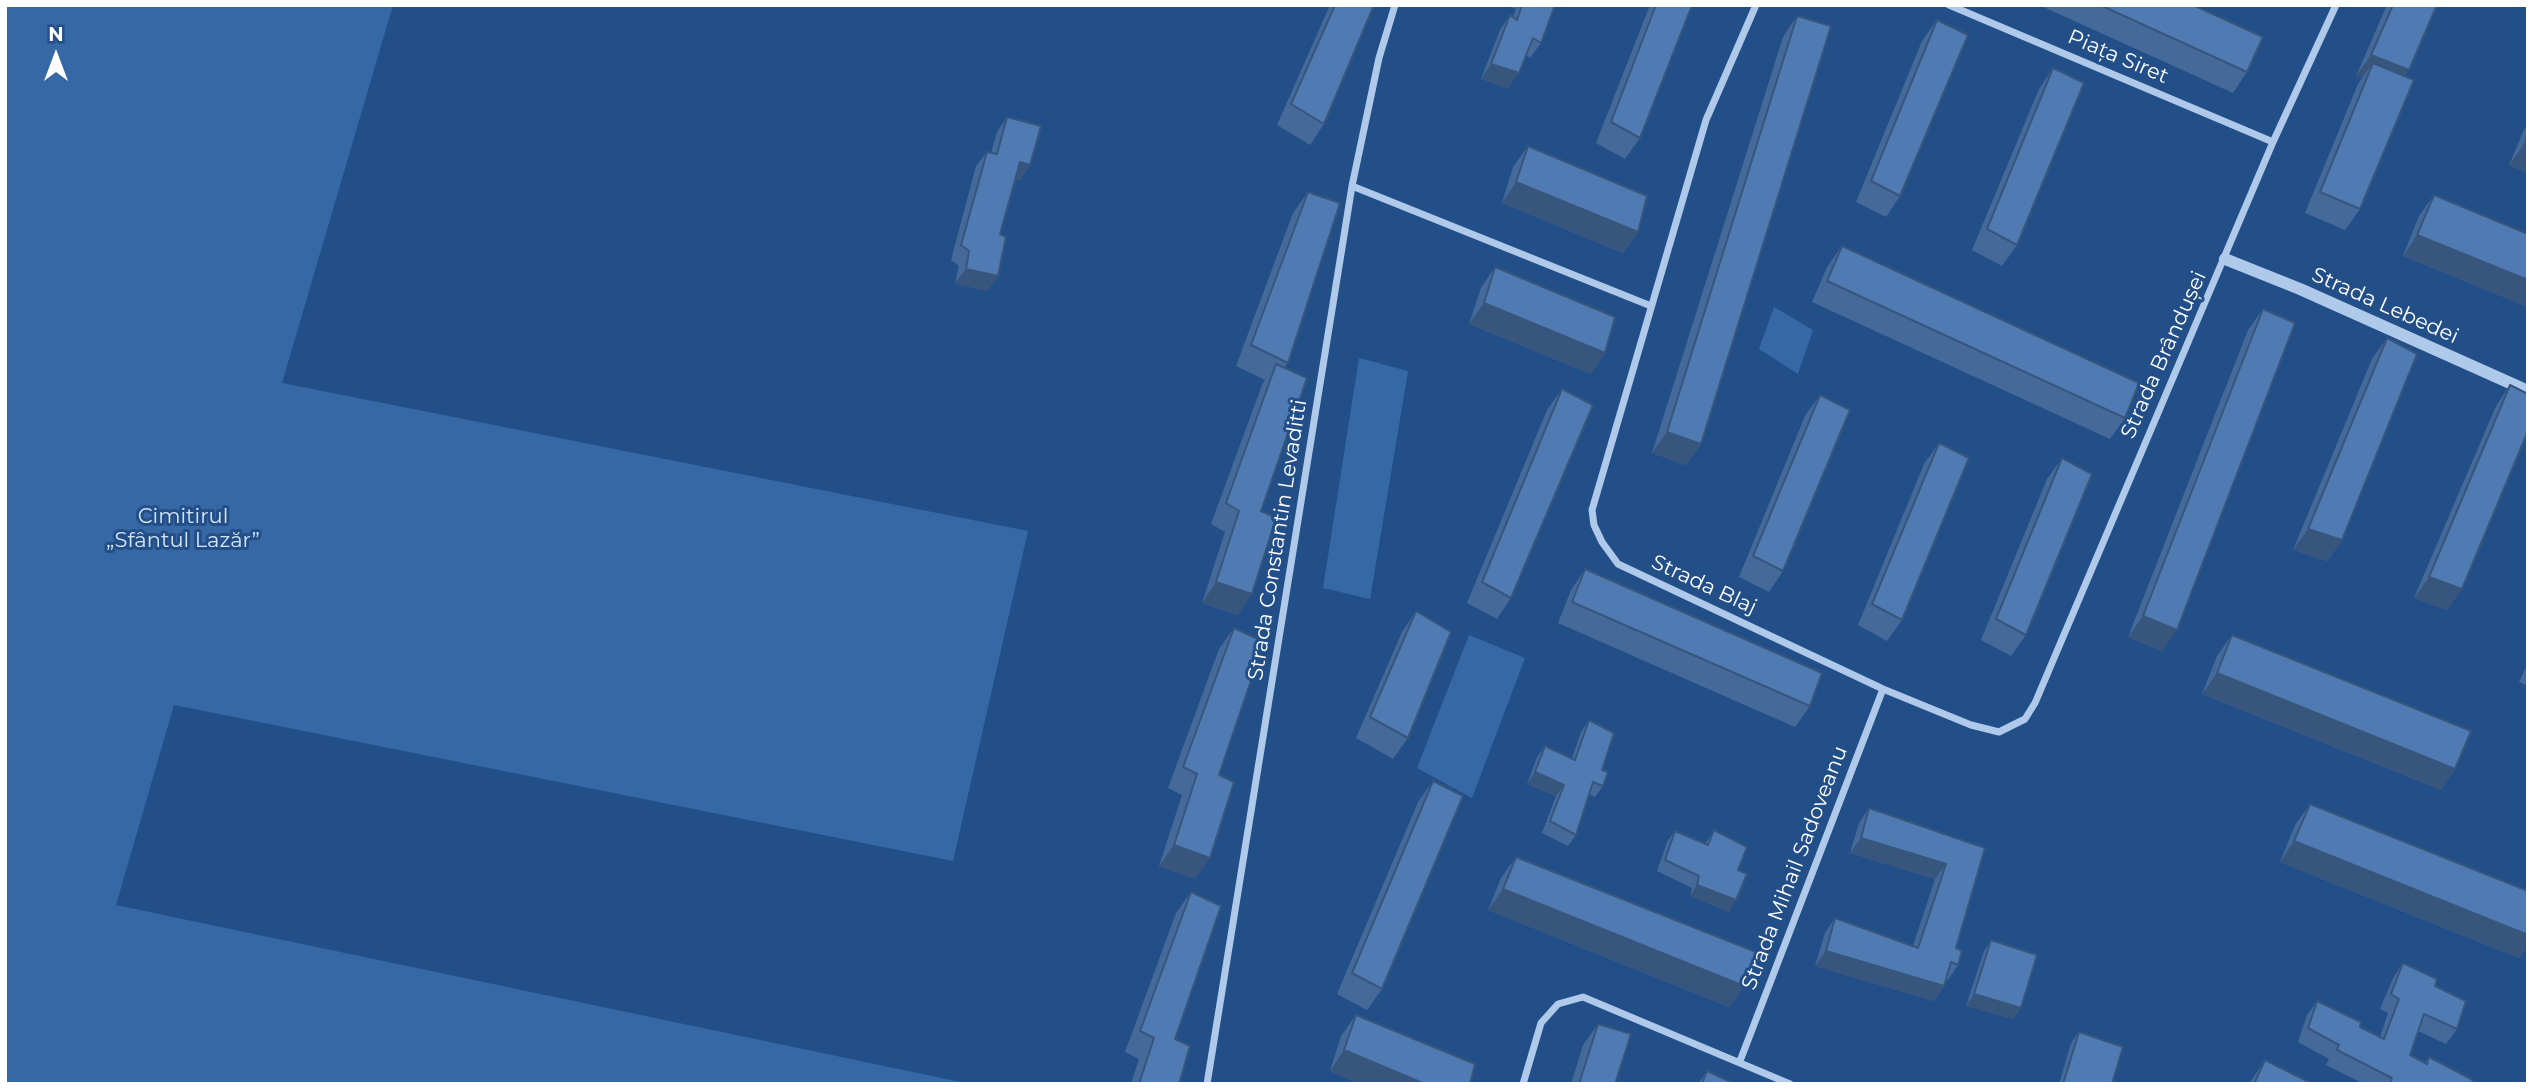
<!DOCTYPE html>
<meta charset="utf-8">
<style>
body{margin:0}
#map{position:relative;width:2533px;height:1089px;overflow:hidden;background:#234f89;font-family:Montserrat,sans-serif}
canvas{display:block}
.frame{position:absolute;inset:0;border:7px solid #fff;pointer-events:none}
.north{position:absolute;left:21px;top:21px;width:70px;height:70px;-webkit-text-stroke:5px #234f89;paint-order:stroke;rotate:0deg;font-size:19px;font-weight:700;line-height:28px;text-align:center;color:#fff}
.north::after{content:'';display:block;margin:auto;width:24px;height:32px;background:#fff;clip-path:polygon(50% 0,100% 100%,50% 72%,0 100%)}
</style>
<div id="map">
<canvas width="2533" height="1089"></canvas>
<div class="frame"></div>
<div class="north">N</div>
</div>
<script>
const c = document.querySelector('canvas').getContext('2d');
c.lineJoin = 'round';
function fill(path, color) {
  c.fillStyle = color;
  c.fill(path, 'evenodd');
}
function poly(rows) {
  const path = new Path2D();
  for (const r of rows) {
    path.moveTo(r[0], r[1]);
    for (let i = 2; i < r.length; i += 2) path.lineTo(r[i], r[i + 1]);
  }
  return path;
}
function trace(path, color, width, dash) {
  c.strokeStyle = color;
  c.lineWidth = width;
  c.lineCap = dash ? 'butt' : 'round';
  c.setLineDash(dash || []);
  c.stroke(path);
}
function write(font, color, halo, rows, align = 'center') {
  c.font = font + ' Montserrat,sans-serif';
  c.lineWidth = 6;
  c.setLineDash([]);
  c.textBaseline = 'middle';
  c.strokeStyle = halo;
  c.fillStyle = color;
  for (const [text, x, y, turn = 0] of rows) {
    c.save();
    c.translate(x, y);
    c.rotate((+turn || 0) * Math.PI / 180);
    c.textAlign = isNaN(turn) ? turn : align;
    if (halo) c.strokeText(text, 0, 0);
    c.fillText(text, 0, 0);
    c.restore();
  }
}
fill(poly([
 [5,5,393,5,282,383,1028,531,953,861,174,705,116,905,970,1084,5,1084],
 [1774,307,1813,330,1798,374,1759,349],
 [1359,358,1408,371,1370,599,1323,588],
 [1469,635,1525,658,1472,798,1417,768]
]), '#3768a6');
trace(poly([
 [1756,5,1706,120,1592,510,1594,525,1602,542,1618,564,1883,689,1971,725,1999,732,2025,719,2035,703,2273,142,2336,5],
 [1949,5,2273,142],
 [1352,186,1651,306],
 [1740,1061,1883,689],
 [1207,1084,1352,186,1379,58,1395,5],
 [1523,1084,1541,1023,1558,1004,1583,997,1790,1084]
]), '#afc9ea', 7);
trace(poly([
 [2225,259,2300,289,2528,391]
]), '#afc9ea', 12);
fill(poly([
 [1330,5,1374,5,1324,124,1310,145,1277,125],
 [1507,5,1555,5,1541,43,1530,58,1526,55,1508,88,1481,79,1500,30,1510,15,1513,17,1516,9],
 [1650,5,1692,5,1640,138,1625,159,1596,143],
 [2039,5,2193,5,2247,72,2233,93],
 [2387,5,2437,5,2404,76,2360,209,2345,230,2305,213,2358,84,2362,78,2356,76],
 [1797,16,1701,444,1686,465,1652,453,1783,37],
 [1937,20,1900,196,1886,217,1856,202,1922,41],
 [2053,68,2017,245,2002,266,1972,250,2039,89],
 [1007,117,1030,165,1020,180,1015,179,1000,234,998,276,987,291,955,283,959,266,951,260,976,166,987,152,991,153,997,132],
 [2528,124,2528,173,2509,165,2524,130],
 [1528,146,1638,232,1623,253,1502,203,1513,167],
 [1308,192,1288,363,1284,368,1261,511,1238,615,1202,603,1225,532,1211,524,1262,385,1265,380,1236,366,1293,213],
 [2434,195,2528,234,2528,307,2403,256,2419,216],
 [1842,246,2125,418,2110,439,1812,302,1827,267],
 [1495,267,1591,374,1469,324,1481,288],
 [2263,309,2162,651,2128,637,2248,330],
 [2387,338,2342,540,2327,561,2293,550,2372,359],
 [2510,385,2447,610,2414,598,2496,406],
 [1562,389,1511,598,1497,619,1467,603,1547,410],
 [1820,395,1783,571,1769,592,1739,577,1805,416],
 [1939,443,1902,620,1887,641,1858,625,1924,464],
 [2062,458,2026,635,2011,656,1981,640,2047,479],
 [1585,569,1810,706,1795,727,1558,623,1571,590],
 [1416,611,1408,738,1393,759,1356,738,1402,632],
 [1234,628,1219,775,1195,879,1159,866,1182,795,1168,788,1219,649],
 [2232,635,2455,769,2441,790,2202,694,2217,656],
 [2528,663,2528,686,2519,682],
 [1589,720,1602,770,1603,786,1595,797,1589,794,1576,835,1568,846,1542,833,1556,796,1527,784,1537,757,1545,746,1572,758,1581,732],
 [1433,781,1382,989,1367,1010,1337,994,1418,802],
 [2310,804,2528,891,2528,945,2519,958,2280,862,2295,825],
 [1869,808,1985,848,1956,948,1958,965,1948,980,1946,979,1944,986,1934,1001,1815,966,1825,933,1835,918,1913,946,1935,879,1850,853,1859,823],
 [1714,830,1738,870,1729,912,1690,896,1692,888,1657,871,1667,842,1675,831,1705,844],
 [1516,857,1744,986,1729,1007,1488,910,1501,878],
 [1191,892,1175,1039,1179,1084,1131,1084,1139,1059,1125,1052,1176,913],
 [1991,940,2021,1008,2013,1019,1966,1006,1984,951],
 [2403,963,2435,986,2457,1029,2446,1044,2418,1031,2410,1055,2425,1063,2429,1057,2472,1084,2364,1084,2326,1065,2329,1059,2298,1042,2307,1015,2317,1001,2360,1027,2380,1037,2388,1013,2380,1009,2393,978],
 [1356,1015,1470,1084,1360,1084,1330,1071,1341,1036],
 [1598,1024,1615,1084,1571,1084,1583,1045],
 [2079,1032,2112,1084,2059,1084,2071,1043],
 [2265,1060,2313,1084,2249,1084],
 [1707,1071,1735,1084,1698,1084]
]), '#456a99');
fill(poly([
 [2371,55,2409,70,2394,91,2373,63,2362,78,2356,76],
 [1491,64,1519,73,1508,88,1481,79],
 [2524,144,2528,145,2528,173,2509,165],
 [1020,162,1030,165,1020,180,1010,177],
 [1516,182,1638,232,1623,253,1502,203],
 [2417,235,2528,280,2528,307,2403,256],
 [966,269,998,276,987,291,955,283],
 [1484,303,1605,353,1591,374,1469,324],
 [1667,432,1701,444,1686,465,1652,453],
 [2308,529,2342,540,2327,561,2293,550],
 [2429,577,2462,589,2447,610,2414,598],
 [1216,582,1252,594,1238,615,1202,603],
 [2143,616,2177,630,2162,651,2128,637],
 [2217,673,2455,769,2441,790,2202,694],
 [1535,772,1564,785,1556,796,1527,784],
 [1861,838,1946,864,1935,879,1850,853],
 [2294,841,2528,935,2528,945,2519,958,2280,862],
 [1174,845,1210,858,1195,879,1159,866],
 [1697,885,1736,900,1729,912,1690,896],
 [1503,889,1744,986,1729,1007,1488,910],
 [1826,951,1944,986,1934,1001,1815,966],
 [1974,994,2021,1008,2013,1019,1966,1006],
 [1344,1050,1425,1084,1360,1084,1330,1071]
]), '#38567d');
const building = poly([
 [1335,5,1374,5,1324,124,1291,104,1335,5],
 [1522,5,1555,5,1541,43,1533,38,1519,73,1491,64,1510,15,1517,20,1522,5],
 [1656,5,1692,5,1640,138,1611,122,1656,5],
 [2100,5,2193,5,2263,37,2247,72,2100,5],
 [2393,5,2437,5,2409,70,2371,55,2393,5],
 [1797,16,1831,26,1701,444,1667,432,1797,16],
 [1937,20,1968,35,1900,196,1871,181,1937,20],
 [2373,63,2414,80,2360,209,2320,192,2373,63],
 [2053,68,2084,83,2017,245,1987,229,2053,68],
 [1007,117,1041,126,1030,165,1020,162,1000,234,1006,237,998,276,966,269,969,251,961,245,987,152,997,154,1007,117],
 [2528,134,2528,145,2524,144,2528,134],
 [1528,146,1647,196,1638,232,1516,182,1528,146],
 [1308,192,1340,203,1288,363,1251,345,1308,192],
 [2434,195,2528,234,2528,280,2417,235,2434,195],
 [1842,246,2139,383,2125,418,1827,281,1842,246],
 [1495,267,1615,317,1605,353,1484,303,1495,267],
 [2263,309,2295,323,2177,630,2143,616,2263,309],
 [2387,338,2417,354,2342,540,2308,529,2387,338],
 [1276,364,1307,378,1261,511,1276,518,1252,594,1216,582,1239,511,1226,503,1276,364],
 [2510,385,2528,394,2528,431,2462,589,2429,577,2510,385],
 [1562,389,1593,405,1511,598,1482,582,1562,389],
 [1820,395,1850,410,1783,571,1753,556,1820,395],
 [1939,443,1969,458,1902,620,1872,604,1939,443],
 [2062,458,2092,474,2026,635,1996,619,2062,458],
 [1585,569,1822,673,1810,706,1572,602,1585,569],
 [1416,611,1451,632,1408,738,1370,717,1416,611],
 [1234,628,1264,642,1219,775,1234,782,1210,858,1174,845,1197,774,1183,767,1234,628],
 [2232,635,2471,731,2455,769,2217,673,2232,635],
 [1589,720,1614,733,1602,770,1608,772,1603,786,1593,782,1576,835,1550,821,1564,785,1535,772,1545,746,1575,760,1589,720],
 [1433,781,1463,796,1382,989,1352,973,1433,781],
 [2310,804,2528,891,2528,935,2294,841,2310,804],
 [1869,808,1985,848,1956,948,1962,951,1958,965,1951,962,1944,986,1826,951,1835,918,1918,948,1946,864,1861,838,1869,808],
 [1714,830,1747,847,1738,870,1747,874,1736,900,1697,885,1699,876,1665,860,1675,831,1708,845,1714,830],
 [1516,857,1756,952,1744,986,1503,889,1516,857],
 [1191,892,1221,906,1175,1039,1190,1046,1179,1084,1139,1084,1154,1038,1140,1031,1191,892],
 [1991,940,2037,955,2021,1008,1974,994,1991,940],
 [2403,963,2437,979,2435,986,2466,1001,2457,1029,2424,1014,2410,1055,2427,1064,2429,1057,2473,1080,2472,1084,2390,1084,2392,1078,2337,1050,2339,1045,2308,1028,2317,1001,2361,1022,2360,1027,2384,1039,2399,999,2391,994,2403,963],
 [1356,1015,1475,1064,1470,1084,1425,1084,1344,1050,1356,1015],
 [1598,1024,1631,1034,1615,1084,1579,1084,1598,1024],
 [2079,1032,2123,1047,2112,1084,2063,1084,2079,1032],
 [2265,1060,2313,1084,2254,1084,2265,1060],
 [1707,1071,1735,1084,1702,1084,1707,1071]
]);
fill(building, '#507bb2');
trace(building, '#38567d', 2);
write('21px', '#fff', '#234f89', [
 ["Piața Siret",2118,57,23],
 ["Strada Lebedei",2385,306,24],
 ["Strada Brândușei",2164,355,-66],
 ["Strada Constantin Levaditti",1278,540,-81],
 ["Strada Blaj",1704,585,25],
 ["Strada Mihail Sadoveanu",1795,868,-69]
]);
write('21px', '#d4e4f7', '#234f89', [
 ["Cimitirul",183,517],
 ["„Sfântul Lazăr”",183,541]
]);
</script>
